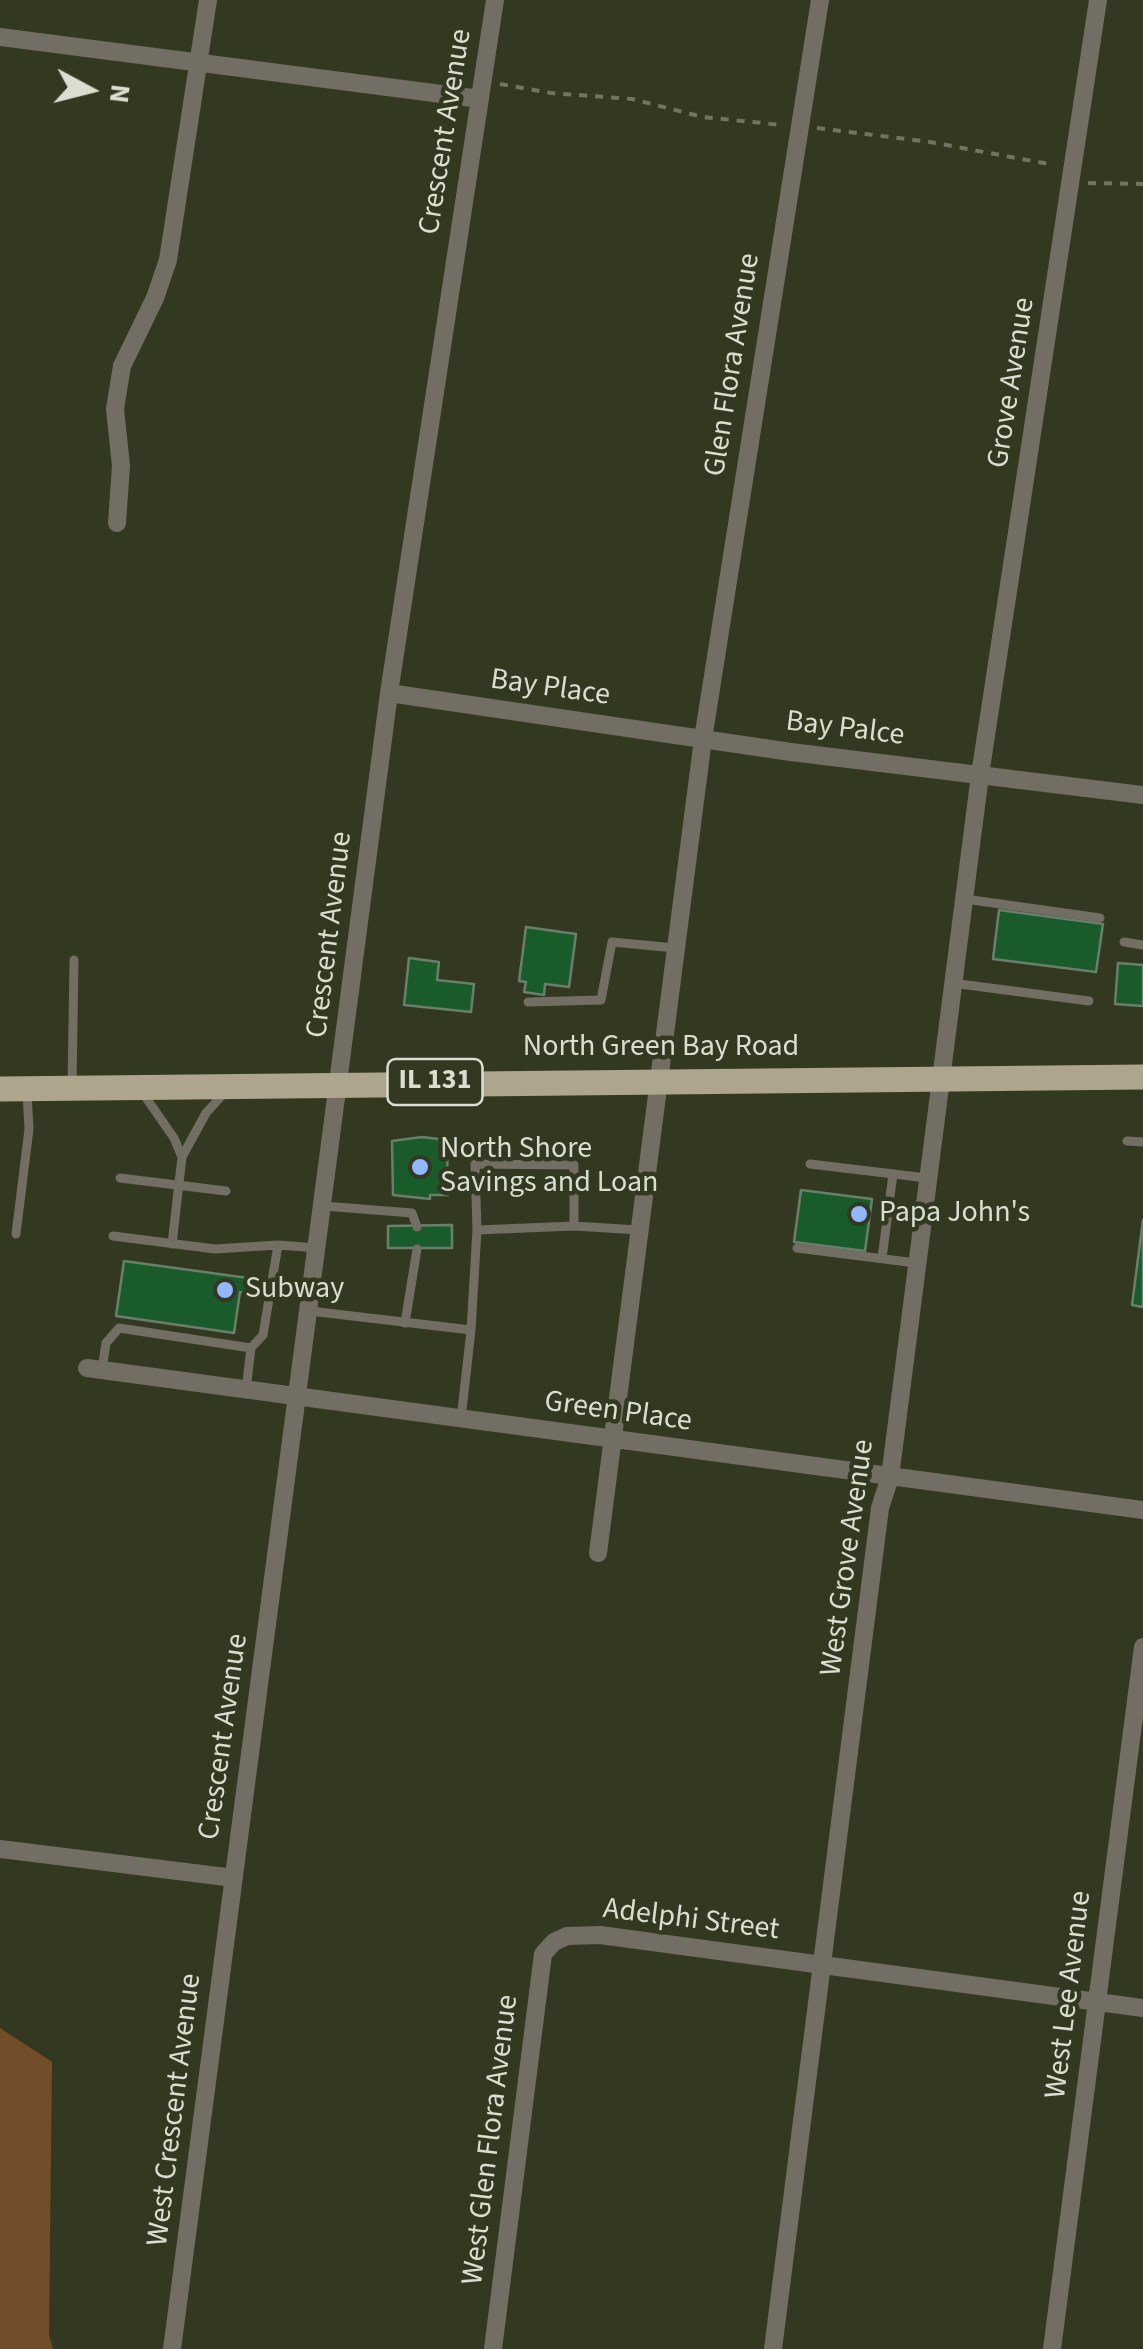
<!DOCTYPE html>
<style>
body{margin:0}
#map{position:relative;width:1143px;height:2349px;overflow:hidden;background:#333821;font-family:"Source Sans 3",sans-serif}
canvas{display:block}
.north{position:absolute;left:40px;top:40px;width:100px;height:100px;-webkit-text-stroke:8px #333821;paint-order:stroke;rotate:97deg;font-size:28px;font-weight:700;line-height:40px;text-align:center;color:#daded0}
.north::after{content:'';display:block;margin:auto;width:35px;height:45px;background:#daded0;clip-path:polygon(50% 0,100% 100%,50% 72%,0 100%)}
</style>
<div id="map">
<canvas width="1143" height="2349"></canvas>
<div class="north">N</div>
</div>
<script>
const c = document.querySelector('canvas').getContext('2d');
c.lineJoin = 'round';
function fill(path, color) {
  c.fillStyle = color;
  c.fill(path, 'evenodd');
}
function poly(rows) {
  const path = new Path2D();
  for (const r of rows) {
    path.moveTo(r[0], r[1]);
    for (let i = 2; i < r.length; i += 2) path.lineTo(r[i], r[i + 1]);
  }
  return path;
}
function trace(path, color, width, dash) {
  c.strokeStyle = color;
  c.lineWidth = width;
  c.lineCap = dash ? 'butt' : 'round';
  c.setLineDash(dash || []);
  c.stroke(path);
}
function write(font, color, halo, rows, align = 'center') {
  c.font = font + ' "Source Sans 3",sans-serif';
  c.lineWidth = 9;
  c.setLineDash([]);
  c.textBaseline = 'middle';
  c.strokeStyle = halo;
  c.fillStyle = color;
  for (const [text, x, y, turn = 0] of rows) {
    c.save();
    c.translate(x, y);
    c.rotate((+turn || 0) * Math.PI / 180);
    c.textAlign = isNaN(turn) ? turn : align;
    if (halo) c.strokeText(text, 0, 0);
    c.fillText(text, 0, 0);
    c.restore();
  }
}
fill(poly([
 [0,2028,52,2062,49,2335,53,2349,0,2349]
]), '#724d29');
const building = poly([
 [999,910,1103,924,1096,972,993,959,999,910],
 [526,927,576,934,569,987,545,984,544,995,524,992,526,982,519,981,526,927],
 [409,958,439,962,437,980,474,984,471,1012,404,1005,409,958],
 [1118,963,1143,965,1143,1006,1115,1004,1118,963],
 [422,1137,447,1140,448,1195,430,1195,430,1199,393,1195,392,1141,422,1137],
 [801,1190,872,1199,865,1251,794,1242,801,1190],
 [1143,1220,1143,1307,1132,1305,1143,1220],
 [452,1225,452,1248,388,1248,388,1226,452,1225],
 [124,1261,248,1278,246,1293,240,1292,234,1333,116,1316,124,1261]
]);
fill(building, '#1a5b2b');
trace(building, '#697f6b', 2.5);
trace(poly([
 [500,84,551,93,632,99,703,117,782,125],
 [817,128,930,142,1054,165],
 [1088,183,1143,184]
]), '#707561', 4, [8, 8]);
trace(poly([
 [965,899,1100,918],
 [1124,942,1143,945],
 [952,983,1089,1001],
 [528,1002,601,1000,612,942,675,948],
 [72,1087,74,960],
 [142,1092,174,1138,182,1157],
 [1127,1141,1143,1142],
 [810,1164,927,1178],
 [120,1178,226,1191],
 [324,1206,412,1213,417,1227],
 [477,1230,574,1226,638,1230],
 [16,1234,29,1129,27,1092],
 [113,1236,215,1249,278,1245,318,1248],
 [172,1244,182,1157,206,1113,227,1090],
 [797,1248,916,1263],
 [882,1258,893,1174],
 [310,1311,471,1330,461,1419],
 [405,1323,417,1249],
 [471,1330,477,1230,475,1164,574,1165,574,1226],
 [102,1370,106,1343,119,1328,251,1348],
 [246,1390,251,1348,263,1335,278,1245]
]), '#726e63', 9);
trace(poly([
 [0,37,480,99],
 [117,523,121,466,115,409,122,366,155,298,168,260,208,0],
 [389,693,791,752,1143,795],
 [87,1368,1143,1510],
 [598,1553,703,739,820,0],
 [0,1849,234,1878],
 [172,2349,389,693,495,0],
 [493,2349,543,1954,554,1942,567,1936,600,1935,1143,2008],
 [773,2349,880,1508,890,1477,980,775,1098,0],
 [1052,2349,1143,1647]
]), '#726e63', 18);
trace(poly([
 [0,1089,1143,1077]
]), '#ada58e', 25);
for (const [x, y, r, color] of [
 [420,1167,10,"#92b7fd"],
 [859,1214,10,"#92b7fd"],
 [225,1290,10,"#92b7fd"]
]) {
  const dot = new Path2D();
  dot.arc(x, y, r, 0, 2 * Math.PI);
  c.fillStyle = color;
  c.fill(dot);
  trace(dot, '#333821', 4);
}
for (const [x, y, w] of [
 [435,1082,95]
]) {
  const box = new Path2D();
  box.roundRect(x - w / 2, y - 23, w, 46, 8);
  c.fillStyle = '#333821';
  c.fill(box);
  trace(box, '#daded0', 2.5);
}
write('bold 28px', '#daded0', null, [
 ["IL 131",435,1082]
]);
write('30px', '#daded0', '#333821', [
 ["Crescent Avenue",447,132,-81],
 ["Glen Flora Avenue",734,365,-81],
 ["Grove Avenue",1013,383,-81],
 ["Bay Place",550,689,8],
 ["Bay Palce",845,730,7],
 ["Crescent Avenue",331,935,-83],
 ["North Green Bay Road",661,1048],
 ["Green Place",618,1413,8],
 ["West Grove Avenue",849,1558,-82],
 ["Crescent Avenue",225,1737,-82],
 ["Adelphi Street",691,1921,7],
 ["West Lee Avenue",1070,1995,-83],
 ["West Crescent Avenue",176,2110,-83],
 ["West Glen Flora Avenue",492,2140,-83]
]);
write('30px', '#daded0', '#333821', [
 ["North Shore",440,1150],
 ["Savings and Loan",440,1184],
 ["Papa John's",879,1214],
 ["Subway",245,1290]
], 'left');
</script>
